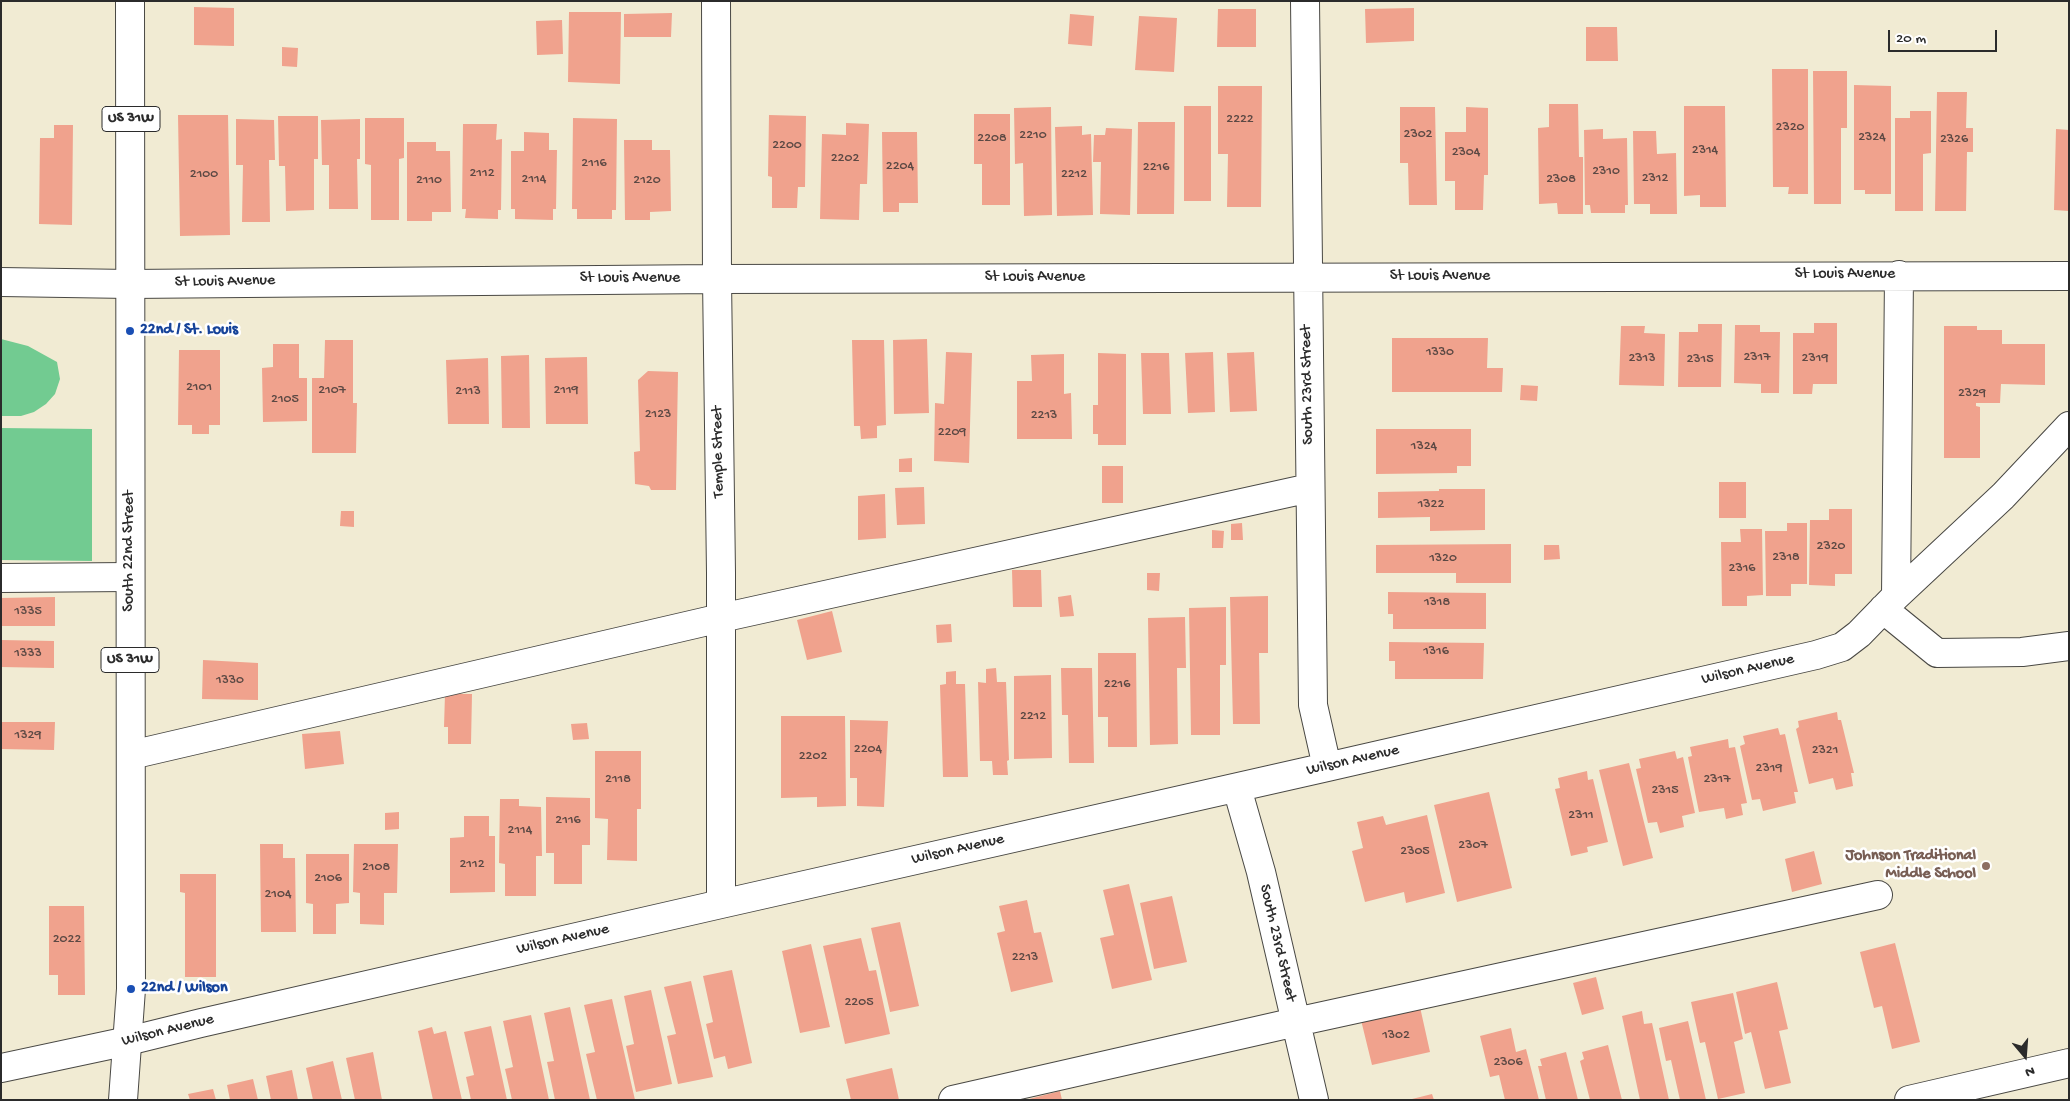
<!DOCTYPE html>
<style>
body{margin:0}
#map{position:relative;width:2070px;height:1101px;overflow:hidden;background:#f1ebd3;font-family:"Gochi Hand",sans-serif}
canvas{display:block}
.frame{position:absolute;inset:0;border:2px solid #2b2b2b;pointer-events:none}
.north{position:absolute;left:2000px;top:1031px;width:50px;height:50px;-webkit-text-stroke:4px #fff;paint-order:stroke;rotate:162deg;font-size:14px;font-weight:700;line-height:20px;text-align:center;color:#2b2b2b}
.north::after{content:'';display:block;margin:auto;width:18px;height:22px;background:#2b2b2b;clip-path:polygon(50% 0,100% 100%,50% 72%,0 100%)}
.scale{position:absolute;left:1888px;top:30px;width:109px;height:22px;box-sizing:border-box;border:2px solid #2b2b2b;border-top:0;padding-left:6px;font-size:15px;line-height:18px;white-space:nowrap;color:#2b2b2b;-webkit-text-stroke:4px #fff;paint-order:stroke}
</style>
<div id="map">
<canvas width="2070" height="1101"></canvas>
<div class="frame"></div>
<div class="north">N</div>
<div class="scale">20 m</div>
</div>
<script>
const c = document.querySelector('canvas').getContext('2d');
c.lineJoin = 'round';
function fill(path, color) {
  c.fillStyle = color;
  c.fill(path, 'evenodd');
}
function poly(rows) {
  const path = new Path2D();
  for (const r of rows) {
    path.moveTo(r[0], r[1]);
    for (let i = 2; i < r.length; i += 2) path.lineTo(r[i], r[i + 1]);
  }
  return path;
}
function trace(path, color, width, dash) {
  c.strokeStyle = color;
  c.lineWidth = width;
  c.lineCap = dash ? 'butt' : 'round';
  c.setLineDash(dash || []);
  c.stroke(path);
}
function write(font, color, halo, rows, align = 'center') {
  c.font = font + ' "Gochi Hand",sans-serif';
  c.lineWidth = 5;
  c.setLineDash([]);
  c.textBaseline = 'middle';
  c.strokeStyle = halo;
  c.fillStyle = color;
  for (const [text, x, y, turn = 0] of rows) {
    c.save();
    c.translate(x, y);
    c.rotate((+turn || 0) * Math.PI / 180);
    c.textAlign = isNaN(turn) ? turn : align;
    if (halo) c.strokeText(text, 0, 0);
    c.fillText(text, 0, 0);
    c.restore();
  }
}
fill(poly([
 [1,339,28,346,57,362,60,379,55,394,46,404,34,412,21,416,1,416],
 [1,428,92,429,92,561,1,560]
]), '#72cb91');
fill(poly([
 [194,7,234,8,234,46,194,45],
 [1414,8,1414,41,1366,43,1365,9],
 [1218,9,1256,9,1256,47,1217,47],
 [569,12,621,12,620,84,568,82],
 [672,13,671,37,624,37,624,14],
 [1070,14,1094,16,1092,46,1068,44],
 [1139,16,1177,18,1174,72,1135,70],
 [562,20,563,54,537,55,536,21],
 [1586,27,1617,27,1618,61,1586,61],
 [282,47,298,48,297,67,282,66],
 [1772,69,1808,69,1808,194,1788,194,1789,187,1773,187],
 [1813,71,1847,71,1847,128,1841,128,1841,204,1814,204],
 [1854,85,1891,86,1891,194,1865,194,1865,190,1854,190],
 [1218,86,1262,86,1261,207,1227,207,1228,154,1218,154],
 [1937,92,1967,92,1966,128,1973,128,1973,152,1967,152,1966,211,1935,211],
 [1549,104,1578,104,1579,157,1583,157,1583,214,1558,214,1557,203,1539,204,1538,128,1549,127],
 [1184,106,1211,106,1211,201,1184,201],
 [1684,106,1725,106,1726,207,1700,207,1700,195,1684,196],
 [1051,107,1052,215,1024,216,1023,163,1015,164,1014,108],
 [1400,107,1435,107,1437,205,1409,205,1408,163,1400,163],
 [1466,107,1488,108,1488,175,1484,175,1483,210,1455,210,1455,181,1445,181,1445,132,1466,132],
 [1910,111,1931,111,1931,153,1923,154,1923,211,1895,211,1895,118,1910,118],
 [974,114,1010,114,1010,205,982,205,982,164,974,164],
 [178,115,228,115,230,235,180,236],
 [769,115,806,116,805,187,798,187,797,208,772,208,772,177,768,176],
 [278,116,318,116,318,159,314,159,314,210,286,211,285,166,279,166],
 [365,118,404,118,404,158,399,159,399,220,371,220,371,165,365,164],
 [573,118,617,119,616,210,612,210,612,219,577,219,577,209,572,209],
 [236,119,274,120,275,160,269,160,270,222,242,222,243,165,236,165],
 [360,119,360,159,357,159,358,209,329,209,329,165,322,165,321,120],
 [1138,122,1175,122,1174,214,1137,214],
 [846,123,869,124,867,184,860,184,859,220,820,219,822,134,846,135],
 [463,124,497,124,496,140,502,139,501,210,498,210,498,219,465,218,466,209,462,209],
 [54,125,73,125,72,225,39,224,40,138,54,138],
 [1082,126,1082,135,1091,134,1093,215,1057,216,1055,127],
 [1106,128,1132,129,1130,215,1100,214,1101,162,1093,162,1094,135,1105,135],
 [1603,129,1603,139,1627,138,1628,205,1625,205,1625,213,1591,213,1590,205,1585,205,1584,130],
 [2056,129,2069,130,2069,211,2054,210],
 [1633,131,1656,131,1657,154,1676,153,1677,214,1650,214,1650,204,1634,204],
 [524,132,549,133,549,150,557,150,556,209,553,209,553,220,515,219,515,209,511,209,511,151,524,151],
 [882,132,917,132,918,203,899,203,899,212,883,212],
 [624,140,652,140,652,150,670,150,671,211,650,212,650,220,625,220],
 [407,142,436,142,436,151,450,151,451,212,432,212,432,221,407,221],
 [1814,323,1837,323,1837,384,1813,384,1812,394,1793,394,1793,333,1814,333],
 [1698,324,1722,324,1721,387,1678,387,1679,332,1698,332],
 [1735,325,1760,325,1760,332,1780,332,1779,393,1761,393,1761,384,1734,383],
 [1621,326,1645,326,1644,333,1665,334,1664,386,1619,385],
 [1944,326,1977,326,1977,330,2002,330,2002,344,2045,344,2045,385,2001,384,2000,403,1976,403,1976,406,1980,407,1980,458,1944,458],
 [1392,338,1488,338,1487,368,1503,368,1502,392,1392,392],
 [927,339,929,413,894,414,893,340],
 [325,340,353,340,353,403,357,403,356,453,312,453,312,378,324,378],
 [852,340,884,340,886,425,877,426,877,438,861,439,860,426,854,426],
 [273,344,299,344,299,378,307,378,307,421,263,422,262,368,273,367],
 [179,350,220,350,220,425,209,425,209,434,192,434,192,425,178,425],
 [946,352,972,353,969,463,934,461,935,403,944,404],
 [1213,352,1215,412,1188,413,1185,353],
 [1254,352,1257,411,1230,412,1227,353],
 [1098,353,1126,354,1126,445,1098,445,1098,434,1093,434,1093,405,1098,405],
 [1141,353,1169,353,1171,414,1143,414],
 [1064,354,1064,394,1071,393,1072,439,1017,439,1017,381,1032,381,1031,355],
 [529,355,530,428,502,428,501,356],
 [587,357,588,424,546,424,545,358],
 [488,358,489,424,448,424,446,360],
 [648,371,678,372,676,490,651,490,649,486,635,484,634,452,640,451,638,380],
 [1521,385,1538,386,1537,401,1520,400],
 [1376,429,1471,429,1471,466,1457,466,1457,473,1376,474],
 [912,458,912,472,899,472,899,459],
 [1102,466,1123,466,1123,503,1102,503],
 [1719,482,1746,482,1746,518,1719,518],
 [924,487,925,524,897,525,895,488],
 [1439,489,1485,489,1485,530,1430,531,1430,517,1378,518,1378,492,1439,491],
 [885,494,886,538,858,540,858,496],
 [1829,509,1852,509,1852,574,1835,574,1835,586,1809,585,1810,520,1829,520],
 [341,511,354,511,354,527,340,526],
 [1242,523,1243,540,1231,540,1231,524],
 [1787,523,1807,523,1807,584,1791,584,1791,596,1766,596,1765,531,1787,531],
 [1740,529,1762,529,1763,595,1747,596,1747,606,1722,606,1721,542,1741,542],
 [1212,530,1224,531,1223,548,1212,548],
 [1511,544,1511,583,1456,583,1456,573,1376,573,1376,545],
 [1544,545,1559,545,1560,559,1544,560],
 [1012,570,1041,570,1042,607,1013,607],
 [1147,573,1160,573,1159,591,1147,590],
 [1388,592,1486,593,1486,629,1393,629,1393,614,1388,614],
 [1071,595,1074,616,1060,617,1058,597],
 [1268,596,1268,653,1259,653,1260,724,1233,724,1230,597],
 [55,597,55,626,1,626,1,598],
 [1226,607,1226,665,1220,665,1220,735,1191,735,1189,608],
 [832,611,842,652,807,660,797,620],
 [1185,617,1186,668,1177,668,1178,744,1150,745,1148,618],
 [951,624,952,642,937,643,936,625],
 [1,640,54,641,54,668,1,667],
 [1389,642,1484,643,1483,679,1395,679,1395,661,1389,661],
 [1098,653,1136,653,1137,747,1108,747,1108,717,1098,717],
 [203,660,258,663,258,700,202,699],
 [996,668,997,682,1006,682,1009,760,1007,761,1008,775,993,775,992,761,980,761,978,682,986,683,986,669],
 [1061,668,1092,668,1094,763,1069,763,1068,715,1062,715],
 [956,671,956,684,965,684,968,777,943,777,940,685,946,684,946,672],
 [1051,675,1052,758,1014,759,1014,676],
 [445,694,472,694,471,744,448,744,448,727,444,727],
 [1837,712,1838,720,1841,720,1854,773,1851,773,1853,786,1836,790,1833,778,1809,784,1796,729,1799,727,1798,721],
 [781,716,845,716,846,806,817,807,817,797,781,798],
 [850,720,888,721,884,807,857,806,857,778,850,778],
 [1,722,55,722,54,750,1,749],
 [587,723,589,739,573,740,571,724],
 [1778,728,1780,735,1785,734,1798,792,1794,792,1796,803,1763,811,1760,799,1752,800,1740,746,1745,744,1743,736],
 [340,731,344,764,305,769,302,734],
 [1728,739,1729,748,1735,747,1747,803,1741,804,1743,815,1726,819,1724,808,1699,812,1688,757,1692,756,1690,747],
 [595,751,641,751,641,809,637,809,637,861,607,860,608,819,595,818],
 [1675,751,1677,759,1683,757,1695,813,1682,816,1684,827,1660,833,1657,822,1648,823,1636,769,1641,768,1639,759],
 [1629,763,1653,858,1623,866,1599,770],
 [1587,771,1588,780,1593,779,1608,842,1587,847,1588,852,1571,856,1555,789,1560,788,1558,778],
 [1489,792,1512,888,1457,902,1434,805],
 [546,797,590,798,590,845,582,845,582,884,554,884,554,853,546,853],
 [500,799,519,799,519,806,541,807,542,856,536,856,536,896,505,896,505,864,499,863],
 [399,812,399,829,385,830,385,813],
 [1427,815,1445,893,1406,903,1404,892,1365,902,1352,851,1363,848,1357,822,1383,816,1386,825],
 [464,816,489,816,489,836,495,836,495,892,450,893,450,838,464,837],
 [260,844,283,844,283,858,295,858,296,932,261,932],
 [354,844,398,844,397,893,384,893,384,925,360,924,360,893,353,892],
 [1814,851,1822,884,1792,892,1785,859],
 [306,854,349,854,349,903,336,904,336,934,313,934,313,904,306,903],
 [180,874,216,874,216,977,185,977,185,893,180,892],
 [1129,884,1152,980,1112,989,1100,938,1114,935,1103,890],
 [1172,896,1187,962,1154,969,1140,903],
 [1027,900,1034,933,1041,932,1053,982,1011,992,997,933,1005,931,999,906],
 [49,906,84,906,85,995,58,995,58,975,49,975],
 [900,922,919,1006,890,1012,871,928],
 [861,938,869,971,876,970,890,1034,845,1044,823,946],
 [1895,943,1920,1042,1892,1049,1882,1006,1874,1008,1860,952],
 [811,944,830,1027,800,1033,782,951],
 [732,970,752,1063,728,1069,725,1056,714,1059,706,1024,713,1022,703,976],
 [1596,977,1604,1009,1582,1015,1573,983],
 [691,981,713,1077,678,1084,667,1036,676,1034,664,987],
 [1777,982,1788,1029,1779,1031,1791,1083,1765,1089,1751,1032,1745,1034,1736,992],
 [651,990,672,1084,636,1092,626,1046,634,1044,624,996],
 [1733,993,1743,1039,1734,1042,1745,1093,1718,1099,1705,1042,1700,1043,1691,1002],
 [612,999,635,1100,597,1100,586,1054,595,1052,584,1005],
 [570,1007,590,1100,555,1100,547,1062,554,1061,544,1013],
 [1420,1007,1430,1052,1372,1065,1361,1020],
 [1642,1011,1644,1024,1652,1023,1669,1100,1640,1100,1622,1016],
 [531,1015,549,1100,512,1100,505,1069,513,1067,503,1021],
 [1688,1021,1706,1100,1680,1100,1671,1060,1666,1061,1659,1028],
 [491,1026,507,1100,471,1100,466,1077,474,1075,464,1032],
 [432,1027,434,1034,446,1031,462,1100,433,1100,418,1031],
 [1511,1028,1516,1052,1526,1049,1539,1100,1505,1100,1499,1075,1490,1077,1480,1036],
 [1608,1045,1622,1100,1590,1100,1580,1061,1584,1059,1582,1052],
 [373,1052,382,1100,355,1100,346,1058],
 [1566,1052,1578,1100,1546,1100,1538,1066,1542,1066,1540,1059],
 [333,1061,342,1100,313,1100,306,1068],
 [892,1068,899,1100,851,1100,846,1079],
 [292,1070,298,1100,271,1100,266,1076],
 [253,1079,258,1100,230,1100,227,1085],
 [213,1089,216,1100,190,1100,188,1094],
 [1060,1091,1062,1100,1029,1100,1029,1099],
 [1432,1094,1434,1100,1412,1100,1412,1099]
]), '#f0a28d');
const minor = poly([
 [716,1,717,279,721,573,721,904],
 [1305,1,1313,705,1327,767],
 [1,282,129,284,717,279,2069,276],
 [1,578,130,577],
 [1896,596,1899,275],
 [1883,609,1937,653,2022,652,2069,646],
 [131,755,721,618,1310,488],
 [1237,788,1261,872,1314,1100],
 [1,1068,128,1041,201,1023,721,904,1327,767,1816,655,1842,647,1859,634,1896,596,2003,496,2069,426],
 [953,1100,1296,1022,1878,895],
 [1909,1100,2069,1063]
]);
const major = poly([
 [123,1100,131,989,130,1]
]);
trace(minor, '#494844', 30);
trace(major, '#494844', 30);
trace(minor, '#fff', 28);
trace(major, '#fff', 28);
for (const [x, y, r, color] of [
 [130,331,5,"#1a4fb4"],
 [1986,866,5,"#8d6e63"],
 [131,989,5,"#1a4fb4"]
]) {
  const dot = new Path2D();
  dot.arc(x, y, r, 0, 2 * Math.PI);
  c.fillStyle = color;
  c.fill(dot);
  trace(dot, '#fff', 2);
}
write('14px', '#5c4944', null, [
 ["2222",1240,120],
 ["2320",1790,128],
 ["2302",1418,135],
 ["2210",1033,136],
 ["2324",1872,138],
 ["2208",992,139],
 ["2326",1954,140],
 ["2200",787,146],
 ["2314",1705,151],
 ["2304",1466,153],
 ["2202",845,159],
 ["2116",594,164],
 ["2204",900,167],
 ["2216",1156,168],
 ["2310",1606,172],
 ["2112",482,174],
 ["2100",204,175],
 ["2212",1074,175],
 ["2312",1655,179],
 ["2114",534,180],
 ["2308",1561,180],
 ["2110",429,181],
 ["2120",647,181],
 ["1330",1440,353],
 ["2317",1757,358],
 ["2313",1642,359],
 ["2319",1815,359],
 ["2315",1700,360],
 ["2101",199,388],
 ["2107",332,391],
 ["2119",566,391],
 ["2113",468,392],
 ["2329",1972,394],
 ["2105",285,400],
 ["2123",658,415],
 ["2213",1044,416],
 ["2209",952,433],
 ["1324",1424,447],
 ["1322",1431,505],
 ["2320",1831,547],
 ["2318",1786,558],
 ["1320",1443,559],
 ["2316",1742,569],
 ["1318",1437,603],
 ["1335",28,612],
 ["1316",1436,652],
 ["1333",28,654],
 ["1330",230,681],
 ["2216",1117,685],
 ["2212",1033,717],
 ["1329",28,736],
 ["2204",868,750],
 ["2321",1825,751],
 ["2202",813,757],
 ["2319",1769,769],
 ["2118",618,780],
 ["2317",1717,780],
 ["2315",1665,791],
 ["2311",1581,816],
 ["2116",568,821],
 ["2114",520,831],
 ["2307",1473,846],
 ["2305",1415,852],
 ["2112",472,865],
 ["2108",376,868],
 ["2106",328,879],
 ["2104",278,895],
 ["2022",67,940],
 ["2213",1025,958],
 ["2205",859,1003],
 ["1302",1396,1036],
 ["2306",1508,1063]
]);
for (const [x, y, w] of [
 [131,119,58],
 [130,660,58]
]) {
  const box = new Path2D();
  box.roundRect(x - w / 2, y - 12.5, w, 25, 4);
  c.fillStyle = '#fff';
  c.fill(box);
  trace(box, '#2b2b2b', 1);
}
write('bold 15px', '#2b2b2b', null, [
 ["US 31W",131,119],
 ["US 31W",130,660]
]);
write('16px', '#2b2b2b', '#fff', [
 ["St Louis Avenue",1845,275],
 ["St Louis Avenue",1440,277],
 ["St Louis Avenue",1035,278],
 ["St Louis Avenue",630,279],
 ["St Louis Avenue",225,282,-1],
 ["South 23rd Street",1308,385,-91],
 ["Temple Street",719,452,-91],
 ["South 22nd Street",130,551,-90],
 ["Wilson Avenue",1748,670,-13],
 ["Wilson Avenue",1353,761,-13],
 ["Wilson Avenue",958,850,-13],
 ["Wilson Avenue",563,940,-13],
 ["South 23rd Street",1277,943,77],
 ["Wilson Avenue",168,1031,-14]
]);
write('bold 16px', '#164399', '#fff', [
 ["22nd / St. Louis",140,331],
 ["22nd / Wilson",141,989]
], 'left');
write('bold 16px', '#785e54', '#fff', [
 ["Johnson Traditional",1976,857],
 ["Middle School",1976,875]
], 'right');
</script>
